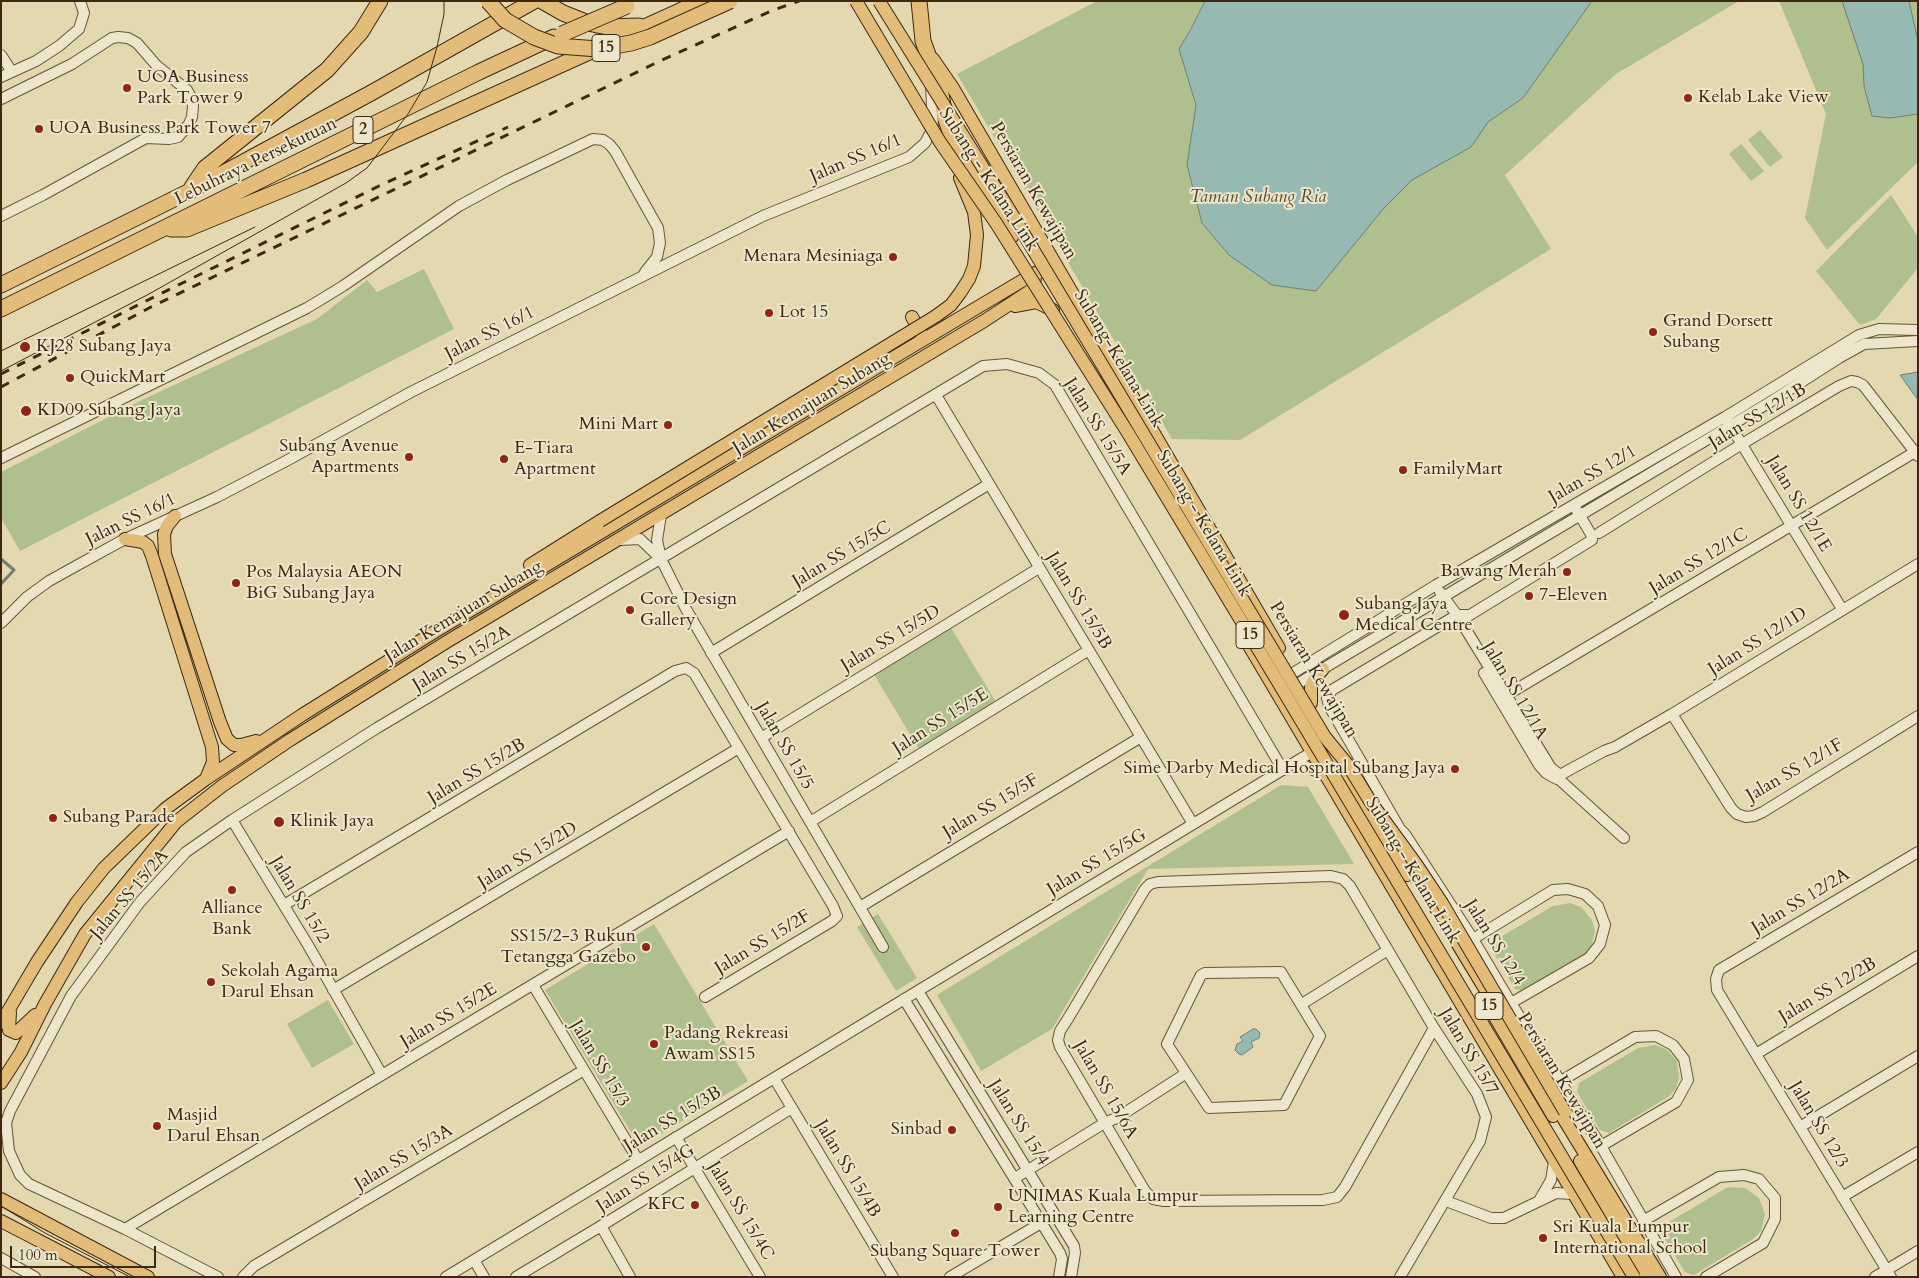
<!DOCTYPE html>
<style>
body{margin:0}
#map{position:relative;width:1919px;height:1278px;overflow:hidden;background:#e3d8b0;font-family:Cardo,serif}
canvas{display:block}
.frame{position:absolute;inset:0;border:2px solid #3d2812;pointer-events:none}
.scale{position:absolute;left:10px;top:1246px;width:146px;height:22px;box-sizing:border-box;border:2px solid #3d2812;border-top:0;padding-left:6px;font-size:15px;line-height:18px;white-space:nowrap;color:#3d2812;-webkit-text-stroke:4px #ede6cc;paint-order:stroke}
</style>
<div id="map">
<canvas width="1919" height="1278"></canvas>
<div class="frame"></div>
<div class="scale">100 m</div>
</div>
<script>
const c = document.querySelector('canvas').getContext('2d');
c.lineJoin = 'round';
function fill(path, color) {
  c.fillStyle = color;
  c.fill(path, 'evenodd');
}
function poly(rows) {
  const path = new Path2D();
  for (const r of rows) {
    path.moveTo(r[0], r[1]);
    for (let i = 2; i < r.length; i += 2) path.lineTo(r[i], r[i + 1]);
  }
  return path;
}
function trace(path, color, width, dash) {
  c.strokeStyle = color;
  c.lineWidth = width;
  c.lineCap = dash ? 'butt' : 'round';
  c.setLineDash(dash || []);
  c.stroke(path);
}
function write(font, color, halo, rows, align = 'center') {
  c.font = font + ' Cardo,serif';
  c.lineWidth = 4;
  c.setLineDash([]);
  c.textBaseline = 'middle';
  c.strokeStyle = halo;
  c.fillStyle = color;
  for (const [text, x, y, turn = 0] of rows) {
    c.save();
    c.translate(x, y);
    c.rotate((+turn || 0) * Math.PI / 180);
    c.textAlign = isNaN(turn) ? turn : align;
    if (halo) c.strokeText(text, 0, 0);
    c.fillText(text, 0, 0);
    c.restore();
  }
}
fill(poly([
 [1097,1,1739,1,1616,74,1505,175,1551,249,1240,440,1172,439,957,74],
 [1779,1,1918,1,1918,162,1827,250,1805,218,1826,114],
 [1760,130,1783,157,1770,167,1748,140],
 [1741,144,1764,171,1751,181,1729,154],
 [1891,195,1918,237,1918,268,1876,319,1860,325,1816,271],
 [424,269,454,329,20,551,1,518,1,472,146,398,317,319,367,280,377,292],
 [950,626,996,702,919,749,873,673],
 [1281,785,1308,787,1354,864,1148,869,1052,1029,981,1071,937,995],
 [1570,903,1581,907,1592,920,1595,931,1591,947,1583,956,1524,991,1515,989,1492,950,1494,941,1553,906],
 [878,914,917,978,896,991,857,927],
 [654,924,748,1081,640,1147,545,990],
 [328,1000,354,1044,312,1068,287,1024],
 [1655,1045,1666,1049,1677,1061,1679,1078,1676,1089,1668,1097,1609,1133,1600,1130,1577,1092,1579,1083,1638,1048],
 [1728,1187,1745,1188,1759,1198,1765,1214,1761,1231,1753,1239,1694,1275,1685,1272,1662,1234,1664,1225]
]), '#afc08e');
const water = poly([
 [1205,1,1592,1,1523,98,1488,122,1471,147,1412,180,1384,208,1316,291,1272,285,1229,255,1202,223,1187,165,1196,105,1179,49,1191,29,1205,1],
 [1842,1,1909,1,1918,41,1918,114,1890,118,1872,116,1864,86,1863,64,1842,1],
 [1918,372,1918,400,1900,375,1918,372],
 [1253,1029,1256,1029,1260,1033,1259,1038,1251,1042,1253,1047,1242,1055,1239,1054,1235,1050,1237,1044,1243,1041,1240,1037,1253,1029]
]);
fill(water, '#96b9b1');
trace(water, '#727f71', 1);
trace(poly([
 [1,559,14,570,1,584]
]), '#727f71', 3);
const minor = poly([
 [1,55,12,72],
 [1,77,36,61,59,46,79,29,84,13,80,1],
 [1,99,72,64,112,38,118,37,128,38,137,43,157,66,187,90,192,99,193,106,192,117,189,124,178,137,169,139,146,138,43,195,1,216],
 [936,395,1193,824],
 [1727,420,1842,609],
 [1,458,307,308,343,286,459,206,507,180,593,139,603,140,609,144,615,151,658,228,660,243,657,257,645,272],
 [661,515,657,540,661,559,686,609,883,947],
 [1599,533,1742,444,1839,386,1851,381,1857,382,1863,385,1918,456],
 [620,540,640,539,661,559],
 [1440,592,1457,615,1551,768,1560,775],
 [1470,615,1457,615,1332,690,1327,698,1329,706,1400,829,1405,834,1473,939,1511,1003,1601,1146,1676,1277],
 [1465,618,1592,540,1592,536,1576,509],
 [1,623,27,597,49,581,76,566,125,539,217,497,286,461,411,392,763,216,909,157,925,143,933,128,931,85],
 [711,653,989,484],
 [1293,673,1436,585,1725,417,1859,335,1879,329,1918,330],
 [1484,673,1539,765,1546,773,1557,779],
 [1299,683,1770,402,1839,358,1864,344,1918,341],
 [1500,699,1915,452],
 [1672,714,1731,808,1737,814,1746,817,1754,816,1763,812,1918,716],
 [761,738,1039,568],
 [1293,764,1305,766,1326,776],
 [1560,775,1604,751,1615,747,1672,714,1918,564],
 [1560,775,1561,781,1624,838],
 [232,820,308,945,382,1075],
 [810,822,1089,650],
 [284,905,675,671,686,668,694,673,833,906,837,916,832,921,705,997],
 [860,907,1141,737],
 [1473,939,1553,890,1568,889,1585,894,1598,906,1605,925,1600,944,1589,958,1511,1003],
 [1281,972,1320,1036,1284,1105,1209,1108,1167,1044,1201,975,1205,973,1281,972],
 [533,985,638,1160],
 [333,990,739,748],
 [918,991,1074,1246,1075,1253,1071,1277],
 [904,999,1060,1253,1062,1259,1059,1277],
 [1302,1004,1388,950],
 [1756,1054,1918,956],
 [774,1078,893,1277],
 [1561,1081,1635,1037,1656,1036,1673,1045,1684,1059,1688,1080,1676,1102,1601,1146],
 [1800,1127,1918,1056],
 [676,1137,760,1277],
 [1015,1178,1106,1122,1117,1118,1185,1074],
 [1842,1197,1918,1152],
 [1540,1199,1551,1180,1554,1162],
 [1446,1201,1491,1218,1504,1218,1556,1193,1572,1194],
 [1643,1221,1719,1177,1744,1175,1759,1179,1775,1198,1775,1219,1763,1243,1706,1277],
 [601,1226,630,1277],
 [125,1229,789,831],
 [1,1258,35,1277],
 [474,1260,484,1277],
 [218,1277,125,1229,29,1184,20,1175,9,1151,6,1123,10,1111,71,996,140,902,186,852,232,820,377,728,983,366,1007,364,1039,373,1055,385,1283,770],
 [243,1277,254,1266,584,1070],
 [446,1277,1312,752],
 [516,1277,601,1226,792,1108],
 [950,1277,1041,1223],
 [1400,1277,1480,1141,1486,1117,1477,1094,1434,1028,1350,886,1343,879,1331,876,1158,882,1150,884,1145,889,1069,1017,1060,1031,1058,1040,1060,1047,1145,1191,1153,1199,1164,1201,1323,1200,1337,1197,1345,1187,1434,1028],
 [1875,1277,1918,1251],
 [1891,1277,1717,990,1716,979,1719,970,1918,852]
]);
const major = poly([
 [933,59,953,88,1279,648],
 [1015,306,1036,302,1053,310],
 [936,316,951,305,960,293,969,279,974,266,977,235,974,212,960,178],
 [912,317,923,337],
 [175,516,167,526,164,534,165,554,220,722,227,739,234,745,241,745,256,741],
 [125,539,143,542,148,546,152,556,212,747,213,762,206,779],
 [530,565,600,521],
 [1248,644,1623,1277],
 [1311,703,1311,686,1315,678,1323,669],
 [1346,774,1407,875],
 [1408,862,1505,1022],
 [10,1012,9,1030,16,1033,35,1015],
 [1495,1017,1553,1116],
 [1,1023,37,962,77,902,104,868,165,809,206,779,302,715,436,631,1035,273,1038,273],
 [1,1083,21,1052,45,1004,85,934,176,822,222,786,290,740,448,641,984,321,1030,291,1034,288,1035,275],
 [1554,1103,1660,1277],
 [1580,1161,1648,1277],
 [1,1199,148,1277],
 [1,1221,109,1277]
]);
const highway = poly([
 [542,1,563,13,588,23,607,27,639,26],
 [919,1,923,41,940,88,945,117,953,140,1011,236],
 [192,187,205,168,327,70,361,32,380,1],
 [171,229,187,229,306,180,702,1],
 [1,285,190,191,371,93,534,1],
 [1,309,479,72,554,37]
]);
trace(minor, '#66543a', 12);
trace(major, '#3d2812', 14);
trace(highway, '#3d2812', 17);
trace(minor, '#ede6cc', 10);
trace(major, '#e2bc78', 12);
trace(highway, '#e2bc78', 15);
trace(poly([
 [1,351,255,227],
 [1,371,149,294,346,183,367,168,408,114,427,82,437,47,444,14,444,1],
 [1,1206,45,1233,130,1277]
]), '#3d2812', 1);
trace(poly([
 [1,374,148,300,379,186,508,127],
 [1,387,151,307,662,60,771,11,799,1]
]), '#3d2812', 3, [9, 9]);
const majorBridge = poly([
 [856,1,940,142,996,223,1128,433,1275,677,1634,1277],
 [879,1,1010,211,1325,737,1348,765,1370,801,1416,864,1442,903,1565,1112],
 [600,521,936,316]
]);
const highwayBridge = poly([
 [488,1,505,20,534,37,558,46,598,49,631,43,650,37,730,1],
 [562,34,627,6]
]);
trace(majorBridge, '#3d2812', 14, []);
trace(highwayBridge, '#3d2812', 17, []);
trace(majorBridge, '#e2bc78', 12);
trace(highwayBridge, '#e2bc78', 15);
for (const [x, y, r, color] of [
 [127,88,5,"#8f2418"],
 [1688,98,5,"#8f2418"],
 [39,129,5,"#8f2418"],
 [893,257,5,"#8f2418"],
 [769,313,5,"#8f2418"],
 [1653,332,5,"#8f2418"],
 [25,347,6,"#8f2418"],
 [70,378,5,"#8f2418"],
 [26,411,6,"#8f2418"],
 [668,425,5,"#8f2418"],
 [409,457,5,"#8f2418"],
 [504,459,5,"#8f2418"],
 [1403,470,5,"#8f2418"],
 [1567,572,5,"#8f2418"],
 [236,583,5,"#8f2418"],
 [1529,596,5,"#8f2418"],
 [630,610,5,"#8f2418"],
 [1344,615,6,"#8f2418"],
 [1455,769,5,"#8f2418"],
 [53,818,5,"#8f2418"],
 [279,822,6,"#8f2418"],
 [232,890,5,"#8f2418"],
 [646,947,5,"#8f2418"],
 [211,982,5,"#8f2418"],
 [654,1044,5,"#8f2418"],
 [157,1126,5,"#8f2418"],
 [952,1130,5,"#8f2418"],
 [695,1205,5,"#8f2418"],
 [998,1207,5,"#8f2418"],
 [955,1233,5,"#8f2418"],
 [1543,1238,5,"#8f2418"]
]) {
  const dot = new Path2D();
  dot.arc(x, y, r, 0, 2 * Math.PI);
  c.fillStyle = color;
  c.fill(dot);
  trace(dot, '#ede6cc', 2);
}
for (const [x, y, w] of [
 [606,48,28],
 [363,130,20],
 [1250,635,28],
 [1489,1006,28]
]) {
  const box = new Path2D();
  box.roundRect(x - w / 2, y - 13.5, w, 27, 4);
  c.fillStyle = '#ede6cc';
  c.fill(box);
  trace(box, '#3d2812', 1);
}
write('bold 16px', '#3d2812', null, [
 ["15",606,48],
 ["2",363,130],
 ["15",1250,635],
 ["15",1489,1006]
]);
write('18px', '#3d2812', '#ede6cc', [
 ["UOA Business",137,78],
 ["Park Tower 9",137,99],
 ["Kelab Lake View",1698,98],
 ["UOA Business Park Tower 7",49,129],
 ["Menara Mesiniaga",883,257,"right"],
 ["Lot 15",779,313],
 ["Grand Dorsett",1663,322],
 ["Subang",1663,343],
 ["KJ28 Subang Jaya",36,347],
 ["QuickMart",80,378],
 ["KD09 Subang Jaya",37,411],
 ["Mini Mart",658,425,"right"],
 ["Subang Avenue",399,447,"right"],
 ["Apartments",399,468,"right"],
 ["E-Tiara",514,449],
 ["Apartment",514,470],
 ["FamilyMart",1413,470],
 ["Bawang Merah",1557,572,"right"],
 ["Pos Malaysia AEON",246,573],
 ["BiG Subang Jaya",246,594],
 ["7-Eleven",1539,596],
 ["Core Design",640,600],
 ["Gallery",640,621],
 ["Subang Jaya",1355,605],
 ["Medical Centre",1355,626],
 ["Sime Darby Medical Hospital Subang Jaya",1445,769,"right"],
 ["Subang Parade",63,818],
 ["Klinik Jaya",290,822],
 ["Alliance",232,909,"center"],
 ["Bank",232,930,"center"],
 ["SS15/2-3 Rukun",636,937,"right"],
 ["Tetangga Gazebo",636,958,"right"],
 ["Sekolah Agama",221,972],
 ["Darul Ehsan",221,993],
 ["Padang Rekreasi",664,1034],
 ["Awam SS15",664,1055],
 ["Masjid",167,1116],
 ["Darul Ehsan",167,1137],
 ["Sinbad",942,1130,"right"],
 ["UNIMAS Kuala Lumpur",1008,1197],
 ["Learning Centre",1008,1218],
 ["KFC",685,1205,"right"],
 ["Sri Kuala Lumpur",1553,1228],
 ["International School",1553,1249],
 ["Subang Square Tower",955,1252,"center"]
], 'left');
write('18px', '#3d2812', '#ede6cc', [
 ["Jalan SS 16/1",856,159,-23],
 ["Lebuhraya Persekutuan",256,162,-26],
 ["Subang - Kelana Link",988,180,57],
 ["Persiaran Kewajipan",1033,191,60],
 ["Jalan SS 16/1",490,334,-27],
 ["Subang-Kelana Link",1118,359,59],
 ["Jalan Kemajuan Subang",812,404,-31],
 ["Jalan SS 12/1B",1758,417,-31],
 ["Jalan SS 15/5A",1097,427,58],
 ["Jalan SS 12/1",1593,475,-30],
 ["Jalan SS 12/1E",1798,504,59],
 ["Jalan SS 16/1",131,520,-26],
 ["Subang - Kelana Link",1203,524,59],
 ["Jalan SS 15/5C",842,555,-31],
 ["Jalan SS 12/1C",1699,562,-31],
 ["Jalan SS 15/5B",1078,601,59],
 ["Jalan Kemajuan Subang",464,612,-31],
 ["Jalan SS 15/5D",891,639,-31],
 ["Jalan SS 12/1D",1758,642,-32],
 ["Jalan SS 15/2A",462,659,-31],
 ["Persiaran Kewajipan",1313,670,59],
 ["Jalan SS 12/1A",1514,691,59],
 ["Jalan SS 15/5E",941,722,-32],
 ["Jalan SS 15/5",784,746,60],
 ["Jalan SS 12/1F",1795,771,-30],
 ["Jalan SS 15/2B",477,772,-31],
 ["Jalan SS 15/5F",991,807,-31],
 ["Jalan SS 15/2D",528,856,-31],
 ["Jalan SS 15/5G",1097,863,-31],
 ["Subang - Kelana Link",1412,871,59],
 ["Jalan SS 15/2A",130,895,-50],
 ["Jalan SS 15/2",299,900,59],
 ["Jalan SS 12/2A",1801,902,-31],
 ["Jalan SS 15/2F",763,943,-31],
 ["Jalan SS 12/4",1494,943,58],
 ["Jalan SS 12/2B",1828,991,-31],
 ["Jalan SS 15/2E",449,1016,-31],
 ["Jalan SS 15/7",1468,1052,59],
 ["Jalan SS 15/3",599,1064,59],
 ["Persiaran Kewajipan",1561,1081,59],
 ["Jalan SS 15/6A",1105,1090,60],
 ["Jalan SS 15/3B",673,1120,-31],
 ["Jalan SS 15/4",1018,1123,58],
 ["Jalan SS 12/3",1818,1125,59],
 ["Jalan SS 15/3A",404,1158,-31],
 ["Jalan SS 15/4B",847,1169,59],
 ["Jalan SS 15/4G",646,1179,-32],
 ["Jalan SS 15/4C",740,1211,59]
]);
write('italic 18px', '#5a4e31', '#ede6cc', [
 ["Taman Subang Ria",1258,198]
]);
</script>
